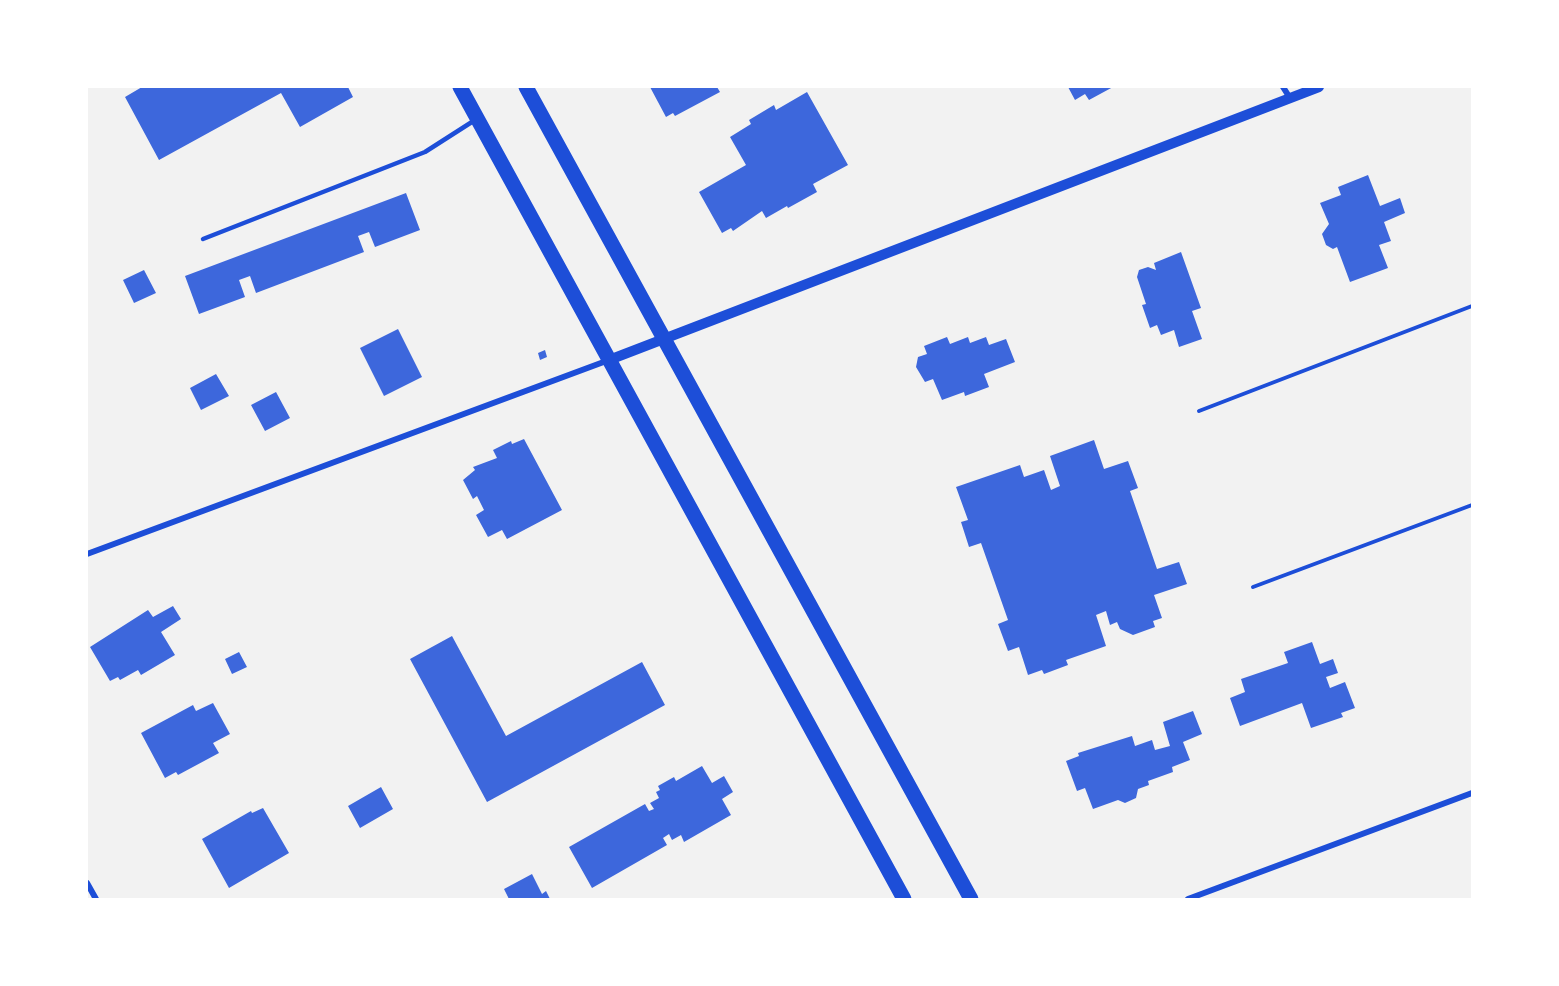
<!DOCTYPE html>
<style>
body{margin:0}
#map{position:relative;width:1559px;height:986px;overflow:hidden;background:#f2f2f2;font-family:"Golos Text",sans-serif}
canvas{display:block}
.frame{position:absolute;inset:0;border:88px solid #fff;pointer-events:none}
</style>
<div id="map">
<canvas width="1559" height="986"></canvas>
<div class="frame"></div>
</div>
<script>
const c = document.querySelector('canvas').getContext('2d');
c.lineJoin = 'round';
function fill(path, color) {
  c.fillStyle = color;
  c.fill(path, 'evenodd');
}
function poly(rows) {
  const path = new Path2D();
  for (const r of rows) {
    path.moveTo(r[0], r[1]);
    for (let i = 2; i < r.length; i += 2) path.lineTo(r[i], r[i + 1]);
  }
  return path;
}
function trace(path, color, width, dash) {
  c.strokeStyle = color;
  c.lineWidth = width;
  c.lineCap = dash ? 'butt' : 'round';
  c.setLineDash(dash || []);
  c.stroke(path);
}
fill(poly([
 [142,87,348,87,353,97,300,127,281,93,159,160,125,97],
 [650,87,717,87,720,92,675,116,673,113,666,117],
 [1068,87,1113,87,1089,100,1085,94,1075,100],
 [807,92,848,165,813,184,817,192,788,208,787,206,766,218,762,211,733,231,731,228,722,233,699,192,746,165,730,137,751,124,749,120,774,105,776,110],
 [1368,175,1380,206,1400,198,1405,213,1384,222,1391,241,1379,245,1388,268,1350,282,1337,247,1333,249,1326,245,1322,234,1329,224,1320,203,1341,195,1338,187],
 [406,193,420,230,375,247,369,232,358,236,364,252,256,293,250,276,239,280,245,297,199,314,185,276],
 [1181,252,1201,308,1192,311,1202,339,1179,347,1174,330,1161,335,1157,325,1150,328,1142,305,1146,304,1137,277,1139,270,1148,267,1156,270,1154,263],
 [144,270,156,293,134,303,123,280],
 [398,329,422,377,384,396,360,348],
 [947,337,950,344,968,337,970,343,986,337,989,345,1006,339,1015,362,984,374,989,387,965,396,964,392,942,400,933,379,925,382,916,367,918,357,927,354,924,346],
 [545,350,547,357,540,360,538,353],
 [216,374,229,396,201,410,190,388],
 [276,392,290,418,265,431,251,405],
 [524,439,562,510,507,539,502,530,488,537,476,515,484,510,477,496,473,499,463,480,475,470,473,467,497,458,493,450,511,441,512,444],
 [1094,440,1104,469,1128,461,1138,488,1130,491,1157,569,1179,562,1187,584,1154,595,1162,618,1153,621,1155,627,1133,635,1120,629,1117,622,1110,625,1106,611,1096,615,1106,646,1066,660,1068,665,1044,674,1042,670,1028,675,1019,647,1008,651,998,624,1008,620,981,543,969,547,961,522,968,520,956,487,1020,465,1024,477,1044,470,1051,490,1060,486,1050,456],
 [173,606,181,619,161,632,175,655,141,675,138,670,120,680,118,677,110,681,90,647,148,610,153,617],
 [452,636,506,736,642,662,665,705,487,802,410,659],
 [1312,642,1320,664,1333,659,1338,673,1326,677,1330,688,1345,682,1355,708,1341,713,1343,717,1311,728,1302,703,1240,726,1230,698,1245,692,1241,679,1288,663,1284,652],
 [239,652,247,667,232,674,225,659],
 [213,703,230,734,213,743,219,753,178,775,176,772,165,778,141,733,193,705,196,711],
 [1193,711,1202,734,1183,742,1190,760,1172,767,1173,772,1148,781,1149,785,1138,789,1136,798,1125,803,1118,800,1093,809,1085,788,1077,791,1066,761,1079,756,1078,753,1132,736,1135,746,1152,740,1155,750,1170,746,1163,722],
 [702,766,712,783,724,776,733,792,722,799,731,815,684,842,681,835,672,840,669,834,663,838,667,845,592,888,569,847,645,804,649,811,654,809,650,803,659,798,656,792,660,790,658,786,674,777,676,781],
 [381,787,393,809,360,828,348,806],
 [263,808,289,853,229,888,202,839,251,811,252,813],
 [532,874,542,894,546,891,550,899,509,899,504,889]
]), '#3d67dc');
trace(poly([
 [1199,411,1472,306],
 [1253,587,1472,505]
]), '#1d4ed8', 4);
trace(poly([
 [203,239,425,152,475,120]
]), '#1d4ed8', 4.5);
trace(poly([
 [1283,87,1290,98],
 [87,554,609,360],
 [87,883,96,899],
 [1188,899,1472,793]
]), '#1d4ed8', 6);
trace(poly([
 [609,360,1319,87]
]), '#1d4ed8', 10);
trace(poly([
 [460,87,904,899],
 [526,87,971,899]
]), '#1d4ed8', 15);
</script>
